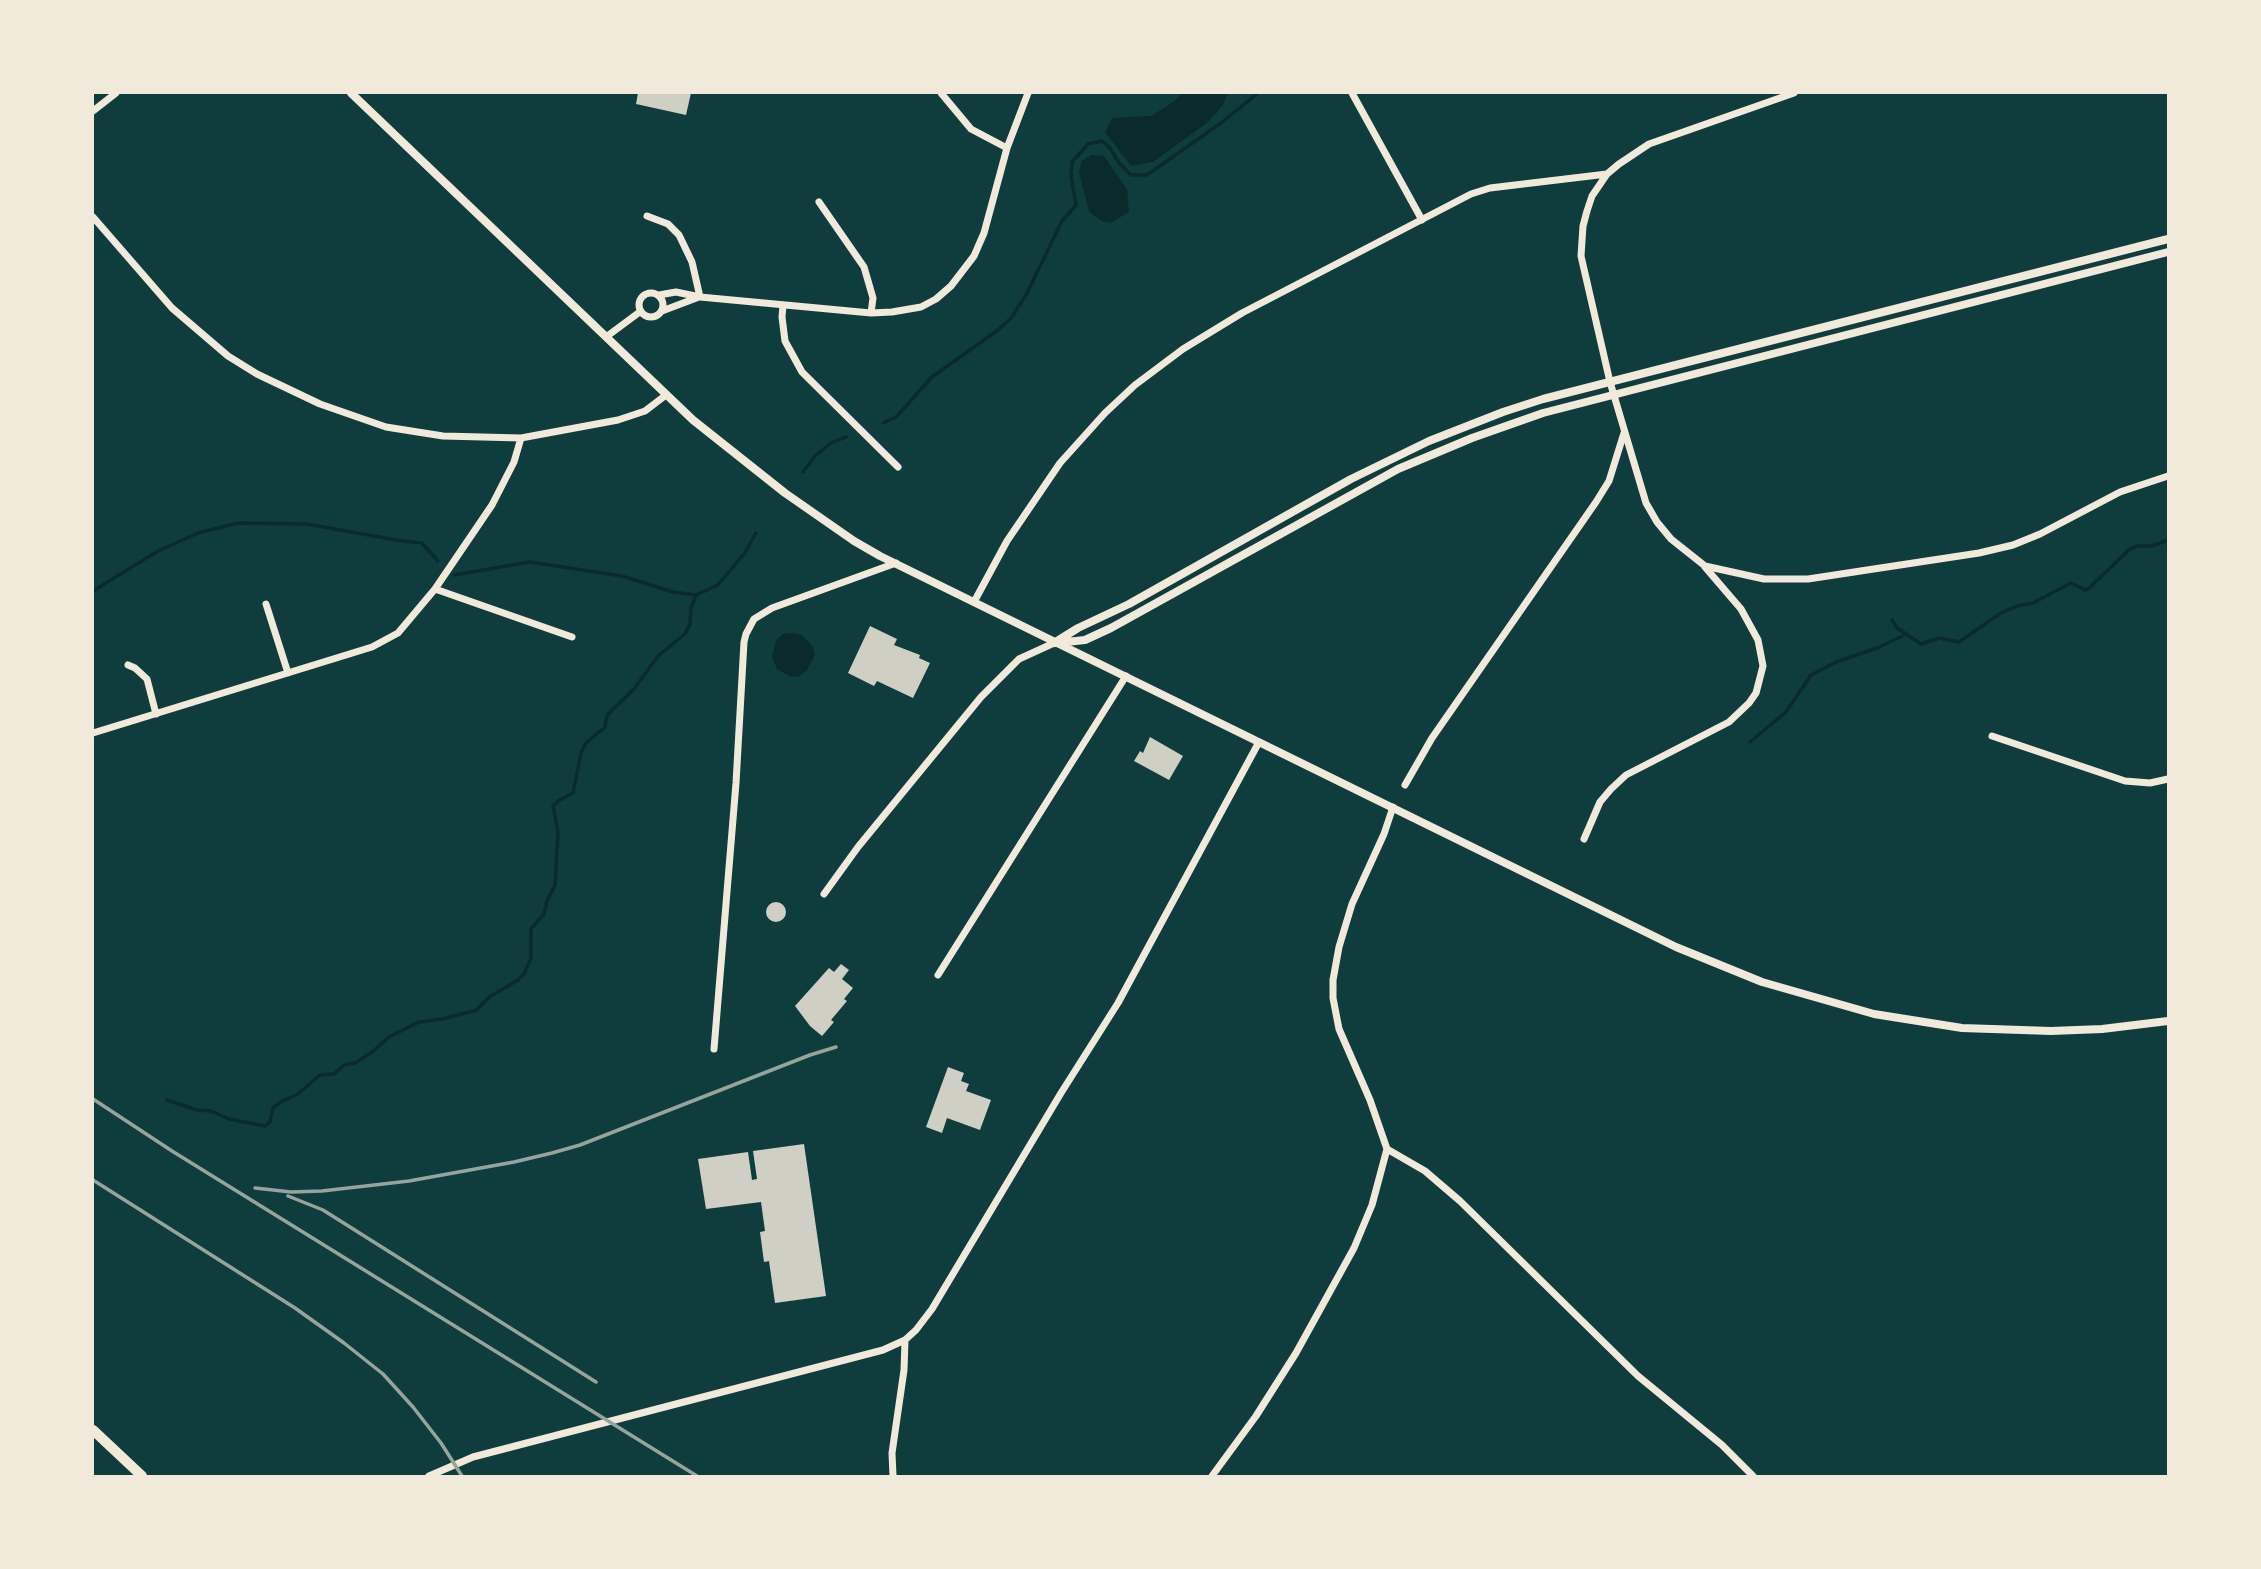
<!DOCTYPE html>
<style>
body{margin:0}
#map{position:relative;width:2261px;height:1569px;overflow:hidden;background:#0f3d3e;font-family:"Varela Round",sans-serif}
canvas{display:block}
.frame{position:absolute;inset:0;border:94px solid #f1e9da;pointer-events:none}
</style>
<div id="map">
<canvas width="2261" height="1569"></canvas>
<div class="frame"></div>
</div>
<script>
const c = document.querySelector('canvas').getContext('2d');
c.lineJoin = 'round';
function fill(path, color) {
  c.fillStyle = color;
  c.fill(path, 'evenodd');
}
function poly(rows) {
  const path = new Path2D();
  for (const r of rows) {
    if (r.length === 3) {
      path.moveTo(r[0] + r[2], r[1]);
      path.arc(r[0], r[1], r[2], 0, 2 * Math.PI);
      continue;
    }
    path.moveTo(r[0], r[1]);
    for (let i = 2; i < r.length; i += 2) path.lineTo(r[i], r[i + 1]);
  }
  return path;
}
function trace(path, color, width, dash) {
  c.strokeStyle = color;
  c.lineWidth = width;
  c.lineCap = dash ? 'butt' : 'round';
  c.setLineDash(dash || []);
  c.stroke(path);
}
fill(poly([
 [1183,93,1228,93,1223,105,1207,123,1153,162,1131,166,1105,132,1112,118,1151,116,1173,102],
 [1091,155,1104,156,1127,189,1129,212,1110,223,1102,221,1089,212,1079,172,1082,161],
 [792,633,802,635,813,647,815,655,807,670,800,676,791,677,777,669,772,657,776,640,783,634]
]), '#0a2a2b');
trace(poly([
 [883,423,896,417,932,377,998,330,1012,317,1027,293,1062,221,1076,205,1071,177,1072,162,1088,144,1102,141,1110,148,1119,163,1131,175,1147,175,1221,123,1258,93],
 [803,472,815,456,831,443,846,437],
 [454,575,530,562,622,576,673,592,696,595,718,585,744,554,756,533],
 [93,591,158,551,198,533,238,523,307,524,396,540,422,543,438,561],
 [1892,620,1897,628,1921,644,1939,638,1959,642,2001,613,2017,606,2033,603,2071,583,2085,590,2088,589,2129,550,2137,546,2152,546,2168,540],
 [1750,742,1786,712,1811,675,1836,662,1877,648,1905,635],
 [167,1100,197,1110,211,1111,229,1119,265,1126,270,1122,273,1108,282,1101,298,1094,320,1075,334,1074,344,1065,355,1063,371,1053,389,1037,419,1022,442,1019,477,1010,489,997,518,980,524,974,531,958,531,929,544,914,547,901,555,885,558,832,553,806,558,801,573,793,581,753,586,743,605,727,607,715,634,689,658,656,685,634,690,624,691,608,696,595]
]), '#0a2a2b', 3.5);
fill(poly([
 [638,93,691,93,686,115,636,104],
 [870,626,897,639,894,645,920,655,919,658,930,663,913,698,877,681,874,686,848,673],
 [1150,737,1183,756,1169,780,1134,761,1140,751,1143,753],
 [776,912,10],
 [841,964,849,970,842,979,853,988,844,999,847,1001,831,1020,834,1022,822,1036,810,1026,795,1006,829,968,834,972],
 [948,1067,964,1073,961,1081,969,1084,966,1091,991,1100,980,1130,947,1118,942,1133,926,1127],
 [804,1144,826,1296,775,1303,769,1261,764,1262,760,1232,765,1231,761,1202,706,1209,698,1159,748,1152,752,1180,757,1179,753,1151]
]), '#cfcfc3');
trace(poly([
 [941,93,971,129,1007,148],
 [1352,93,1422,220],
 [1794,93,1649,144,1619,164,1607,174,1592,196,1587,211,1583,226,1581,256,1610,382,1646,503,1657,522,1671,539,1705,566,1764,579,1808,579,1979,553,2013,545,2040,534,2120,492,2168,476],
 [93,111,116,93],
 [819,202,864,267,873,298,871,313],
 [647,216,668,224,679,235,692,262,700,297],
 [93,217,172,308,228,356,257,374,320,404,386,427,443,436,521,438,618,420,645,411,666,395],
 [651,305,12],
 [659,295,676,292,700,297,871,313,892,312,921,307,936,299,951,286,974,256,984,233,1007,148,1028,93],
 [783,305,782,317,785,341,802,372,898,467],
 [662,311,699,297],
 [606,337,641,311],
 [435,589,572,637],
 [974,602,1007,541,1060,463,1105,413,1135,385,1183,349,1242,313,1471,194,1490,188,1607,174],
 [266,604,288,673],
 [128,665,135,668,147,679,156,714],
 [93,733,372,647,398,633,435,589,492,505,514,462,521,438],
 [1992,736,2125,781,2150,783,2168,779],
 [1405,785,1432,738,1596,502,1609,481,1624,433],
 [1584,839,1600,802,1611,789,1626,775,1729,722,1749,703,1756,693,1763,666,1758,640,1741,609,1705,567],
 [824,894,858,847,981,697,1019,659,1054,643],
 [938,975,1126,676],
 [714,1049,736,783,744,642,746,634,754,619,772,608,896,563],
 [1387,1149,1425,1171,1460,1201,1638,1376,1722,1445,1753,1476],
 [429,1476,473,1457,883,1350,905,1340,916,1330,932,1309,1061,1093,1118,1003,1259,742],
 [893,1476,892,1453,904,1370,905,1340],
 [1212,1476,1256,1416,1296,1353,1354,1248,1372,1205,1387,1149,1370,1100,1339,1029,1333,998,1333,980,1339,947,1352,904,1384,834,1393,807]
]), '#f1e9da', 7);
trace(poly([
 [351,93,693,420,785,493,854,541,880,556,1676,947,1762,982,1874,1014,1962,1028,2051,1031,2102,1029,2168,1021],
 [1054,643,1078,628,1129,604,1351,479,1429,441,1503,412,1543,399,2168,239],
 [1057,643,1085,640,1111,628,1398,469,1472,438,1543,413,2168,252]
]), '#f1e9da', 8);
trace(poly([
 [93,1430,142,1476]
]), '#f1e9da', 10);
trace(poly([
 [93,1099,172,1151,697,1476],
 [93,1180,295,1308,344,1343,383,1374,413,1407,441,1443,462,1476],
 [255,1188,291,1192,322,1191,409,1181,514,1162,552,1153,580,1145,810,1055,836,1047],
 [288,1196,323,1210,596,1382]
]), '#97a49c', 3.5);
</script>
